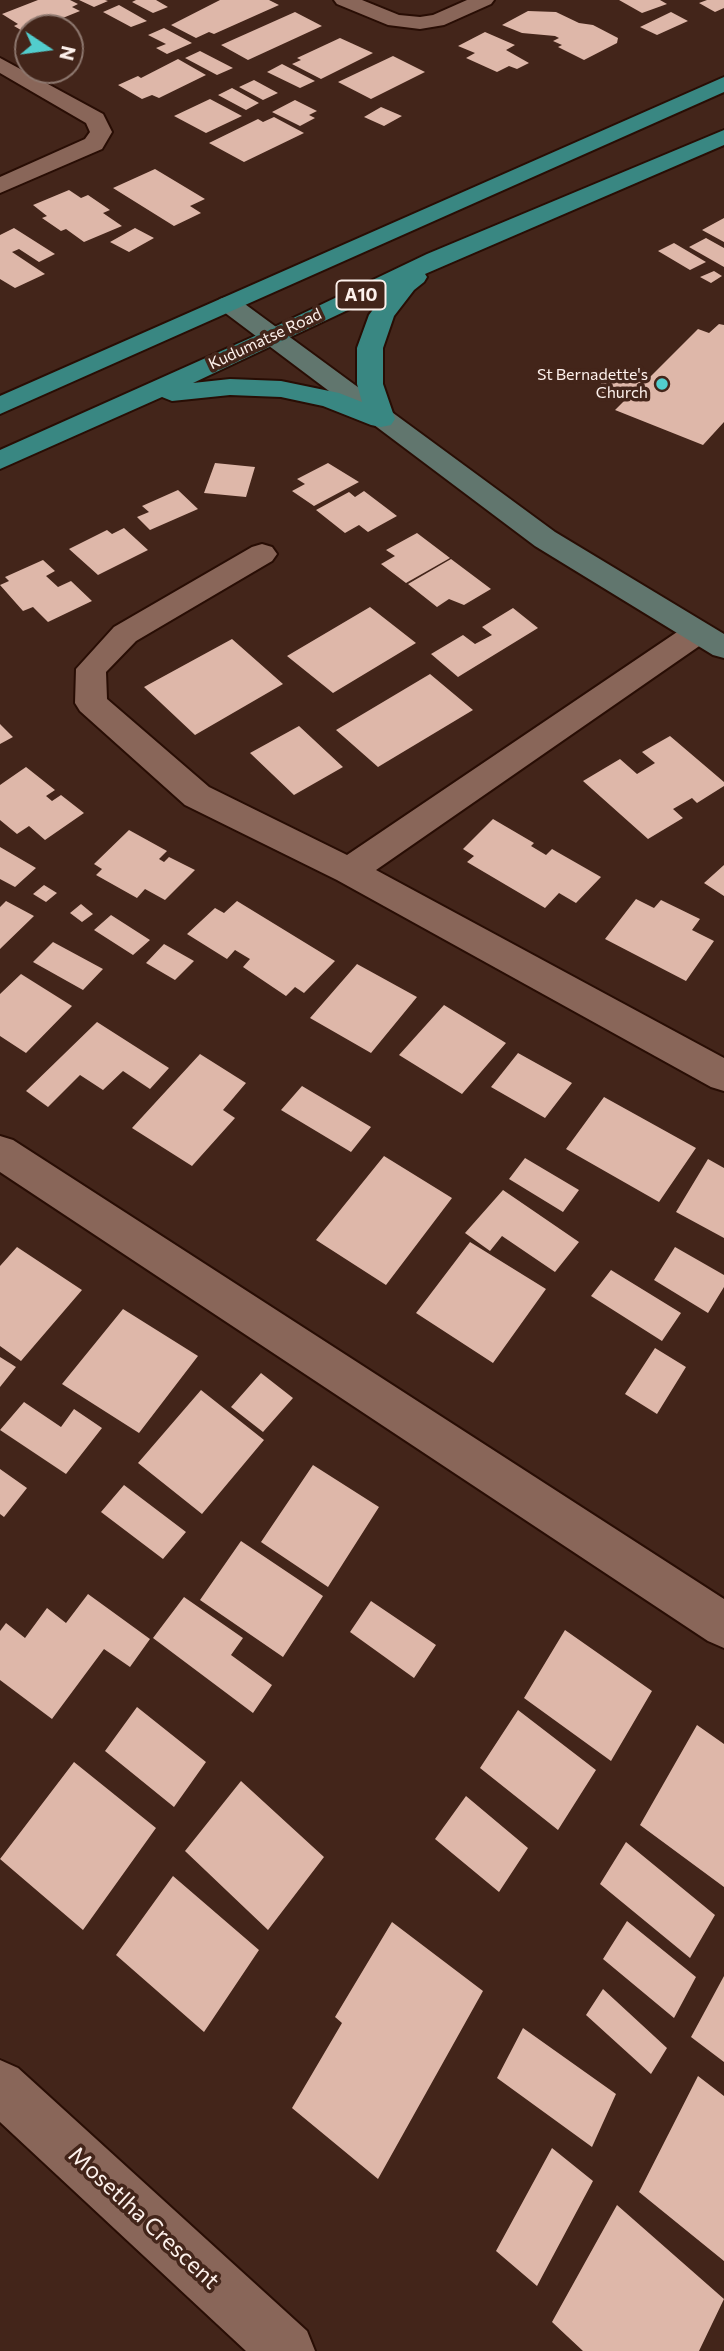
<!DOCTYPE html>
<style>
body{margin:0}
#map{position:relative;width:724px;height:2351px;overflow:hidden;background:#43251a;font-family:Commissioner,sans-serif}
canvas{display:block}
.north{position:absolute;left:14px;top:14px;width:70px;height:70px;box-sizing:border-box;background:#43251a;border:2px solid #8d776e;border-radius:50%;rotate:103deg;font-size:19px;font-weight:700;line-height:28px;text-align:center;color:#fdf1ec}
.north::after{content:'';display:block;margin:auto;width:24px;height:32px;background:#52cdcd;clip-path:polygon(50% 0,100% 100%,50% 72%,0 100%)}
</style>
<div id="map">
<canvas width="724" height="2351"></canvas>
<div class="north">N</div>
</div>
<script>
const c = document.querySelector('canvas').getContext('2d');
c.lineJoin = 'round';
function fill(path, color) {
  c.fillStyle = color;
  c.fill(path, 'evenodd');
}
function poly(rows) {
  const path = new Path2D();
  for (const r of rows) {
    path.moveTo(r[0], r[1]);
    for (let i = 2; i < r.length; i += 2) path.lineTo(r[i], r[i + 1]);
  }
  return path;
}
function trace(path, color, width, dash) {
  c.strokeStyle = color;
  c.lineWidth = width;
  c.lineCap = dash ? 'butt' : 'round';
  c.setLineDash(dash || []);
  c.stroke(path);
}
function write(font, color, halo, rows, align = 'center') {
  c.font = font + ' Commissioner,sans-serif';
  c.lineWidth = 7;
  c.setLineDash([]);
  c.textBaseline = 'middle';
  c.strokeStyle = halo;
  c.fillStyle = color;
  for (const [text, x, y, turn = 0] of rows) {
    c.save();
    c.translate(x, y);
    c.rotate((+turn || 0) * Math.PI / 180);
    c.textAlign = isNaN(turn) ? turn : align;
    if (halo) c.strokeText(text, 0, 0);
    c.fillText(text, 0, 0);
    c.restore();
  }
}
fill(poly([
 [38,0,70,0,78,4,72,7,80,11,38,28,28,28,26,33,14,26,18,24,2,14],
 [79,0,105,0,108,1,94,7],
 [136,0,156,0,168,7,153,13,132,2],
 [220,0,269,0,279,5,214,34,209,32,196,38,171,25],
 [619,0,660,0,667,4,642,13],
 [707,0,724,0,724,8,715,12,699,3],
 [119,5,147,21,131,27,103,12],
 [528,11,556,12,579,23,593,25,618,38,617,43,584,60,558,47,562,45,553,41,559,38,555,36,522,33,502,25],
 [295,12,322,26,248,60,221,45],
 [671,12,688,21,657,35,640,27],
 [164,28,192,43,167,54,156,48,166,44,148,35],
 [485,32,515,45,506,50,529,63,517,69,509,66,497,72,466,58,475,53,458,46],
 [340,38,373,53,321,79,292,64,301,60,297,58],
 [200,51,233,68,217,75,185,58],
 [393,56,425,72,371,99,338,82],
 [178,59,206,75,159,98,152,95,142,99,118,85,138,76,141,78],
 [282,64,315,81,300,88,267,72],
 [254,80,278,93,263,100,239,87],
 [232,88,259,103,246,110,218,95],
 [210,99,242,116,206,133,174,116],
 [295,100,317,111,309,115,315,118,300,126,272,112],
 [381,107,402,116,384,126,364,117],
 [274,117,304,133,244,162,209,143,258,119,263,122],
 [155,169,205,199,190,206,201,213,174,226,113,188],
 [69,190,81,198,88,195,110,210,103,213,122,226,84,242,66,229,61,231,42,218,47,216,33,205],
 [724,218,724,242,702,230],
 [14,228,55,254,39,262,19,249,12,252,45,274,15,288,0,279,0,235],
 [135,228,154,238,129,252,110,242],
 [706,238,724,248,724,267,689,247],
 [674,243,706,262,690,270,658,251],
 [714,271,722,276,711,283,700,277],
 [719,324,724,325,724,422,703,445,615,410,624,401,595,390,617,367,648,379,698,329,709,333],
 [215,463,255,467,246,497,204,493],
 [328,463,359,482,314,506,292,491,305,484,297,479],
 [178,490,198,509,150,530,137,517,149,512,142,506],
 [364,491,397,516,368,532,359,525,345,533,316,510,349,492,355,497],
 [124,528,148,550,98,575,69,549,107,530,112,534],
 [417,533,450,558,406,583,381,564,395,556,386,550],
 [451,559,491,589,464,605,449,599,437,607,408,584],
 [43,560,55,571,46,576,58,587,71,581,92,601,48,622,33,607,23,611,0,585,9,581,5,577],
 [370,607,416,643,333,693,287,656],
 [513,608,538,628,458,677,431,654,463,635,475,644,492,635,482,627],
 [232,639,283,684,195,735,144,687],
 [430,674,473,710,378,767,336,730],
 [0,724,13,737,0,744],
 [299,726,343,767,294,795,250,753],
 [670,736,724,782,724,786,697,803,692,798,673,809,683,818,648,839,583,781,620,759,637,774,655,763,642,752],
 [26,767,55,790,46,796,52,801,61,795,84,813,45,840,29,826,17,834,0,820,0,785],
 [493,819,534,843,531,846,546,855,552,849,601,877,576,903,559,893,545,908,467,862,474,856,463,849],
 [129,830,167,851,159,859,164,862,169,857,195,870,165,900,145,889,137,898,96,875,102,869,94,864],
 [0,847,36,868,15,887,0,879],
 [724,865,724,896,704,883],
 [44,885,57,893,46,902,33,894],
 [636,899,654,908,661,900,700,919,692,930,714,941,686,981,605,939],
 [6,901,34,916,0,949,0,907],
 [237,901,335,961,304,993,295,987,286,996,243,967,250,959,235,950,227,959,187,934,215,908,224,913],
 [81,904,93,914,82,922,70,913],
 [111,915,150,940,133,955,94,930],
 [53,942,103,969,83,990,33,962],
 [164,944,194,961,175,980,146,963],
 [357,964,417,997,371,1053,310,1018],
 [21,974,72,1006,26,1053,0,1036,0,994],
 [444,1005,506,1043,462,1094,399,1055],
 [97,1022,169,1068,150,1089,123,1071,103,1090,80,1075,48,1107,26,1091],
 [518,1053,572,1083,545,1118,491,1087],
 [200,1054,246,1083,223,1110,235,1118,192,1166,132,1128],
 [302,1086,371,1127,351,1152,281,1110],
 [604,1097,696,1148,659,1202,566,1149],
 [384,1156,452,1198,386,1285,316,1240],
 [525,1158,579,1190,563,1212,509,1179],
 [708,1159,724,1168,724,1238,676,1212],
 [503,1190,579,1242,555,1272,502,1236,490,1251,465,1233],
 [470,1242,546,1289,493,1363,416,1313],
 [17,1247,82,1290,21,1361,0,1346,0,1266],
 [675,1247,724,1275,724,1287,708,1313,654,1280],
 [611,1270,681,1313,662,1341,591,1296],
 [123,1309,198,1356,139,1433,62,1384],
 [655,1348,686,1367,657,1414,625,1394],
 [0,1357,16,1367,0,1387],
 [261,1373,293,1398,263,1432,231,1407],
 [201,1390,264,1440,202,1514,138,1463],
 [24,1402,61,1427,74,1409,102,1428,66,1474,0,1430],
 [313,1465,379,1507,328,1587,261,1542],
 [0,1469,27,1488,4,1517,0,1514],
 [124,1485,186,1532,163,1559,101,1512],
 [241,1541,323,1596,283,1657,200,1600],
 [88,1594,150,1639,130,1667,104,1649,52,1719,0,1680,0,1631,6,1623,25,1638,47,1608,66,1623],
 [184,1597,243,1638,231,1655,272,1685,253,1713,153,1638],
 [371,1601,436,1645,414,1678,350,1632],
 [565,1630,652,1691,611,1761,524,1698],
 [137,1707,206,1762,174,1807,105,1751],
 [518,1710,596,1770,558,1830,480,1768],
 [697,1725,724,1744,724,1887,640,1825],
 [74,1762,156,1828,83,1930,0,1859],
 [241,1781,324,1857,268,1930,185,1851],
 [466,1796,528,1848,499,1892,435,1839],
 [626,1842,715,1915,690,1958,600,1884],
 [173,1876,259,1950,204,2032,116,1955],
 [627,1921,696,1977,674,2018,603,1959],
 [392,1922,483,1991,378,2179,292,2108,342,2023,335,2017],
 [724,1976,724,2062,691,2037],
 [603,1989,667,2048,651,2074,586,2015],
 [523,2028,616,2094,592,2147,497,2078],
 [698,2076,724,2096,724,2261,639,2192],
 [552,2148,593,2181,537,2286,496,2251],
 [617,2205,724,2299,699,2351,583,2351,552,2322]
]), '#deb7a9');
const street = poly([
 [334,0,362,0,399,15,420,17,433,15,467,0,494,0,491,4,444,25,420,29,388,25,337,4,334,0],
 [0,58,103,114,112,132,102,149,0,193,0,177,85,139,90,132,86,123,0,73,0,58],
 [262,544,272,547,277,554,272,561,136,641,106,672,107,699,209,787,347,855,686,626,697,623,708,626,712,633,708,640,376,870,724,1058,724,1091,711,1087,337,880,185,805,80,711,75,703,76,669,114,627,252,547,262,544],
 [0,1136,13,1140,724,1599,724,1648,708,1641,0,1172,0,1136],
 [0,2060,18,2068,307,2331,315,2351,246,2351,0,2122,0,2060]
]);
const secondary = poly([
 [229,296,238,299,555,532,724,634,724,658,713,655,535,546,220,309,216,304,220,299,229,296]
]);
const primary = poly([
 [724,77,724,92,0,414,0,396,724,77],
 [724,130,724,145,425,274,427,277,424,282,414,290,394,316,383,348,383,384,395,419,391,425,381,427,371,425,323,406,281,397,230,395,172,401,162,397,0,469,0,450,266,331,427,254,724,130],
 [386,292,369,315,357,348,357,384,362,402,339,393,281,381,230,379,193,383,386,292]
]);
trace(street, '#280d04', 4);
trace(secondary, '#280d04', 4);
trace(primary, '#280d04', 4);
fill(street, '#896659');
fill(secondary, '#61766e');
fill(primary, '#398782');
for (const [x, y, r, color] of [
 [662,384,7,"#52cdcd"]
]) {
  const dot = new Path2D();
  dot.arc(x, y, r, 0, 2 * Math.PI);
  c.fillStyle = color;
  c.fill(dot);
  trace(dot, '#43251a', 2.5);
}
write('16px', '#fdf1ec', '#43251a', [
 ["Kudumatse Road",265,339,-25]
]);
write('16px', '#fdf1ec', '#43251a', [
 ["St Bernadette's",648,375],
 ["Church",648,393]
], 'right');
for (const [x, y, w] of [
 [361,295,49]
]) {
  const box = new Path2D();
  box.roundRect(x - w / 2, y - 14.5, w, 29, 5);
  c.fillStyle = '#43251a';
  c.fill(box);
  trace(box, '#fdf1ec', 2);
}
write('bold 18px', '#fdf1ec', null, [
 ["A10",361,295]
]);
write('23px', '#fdf1ec', '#43251a', [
 ["Mosetlha Crescent",144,2218,43]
]);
</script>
